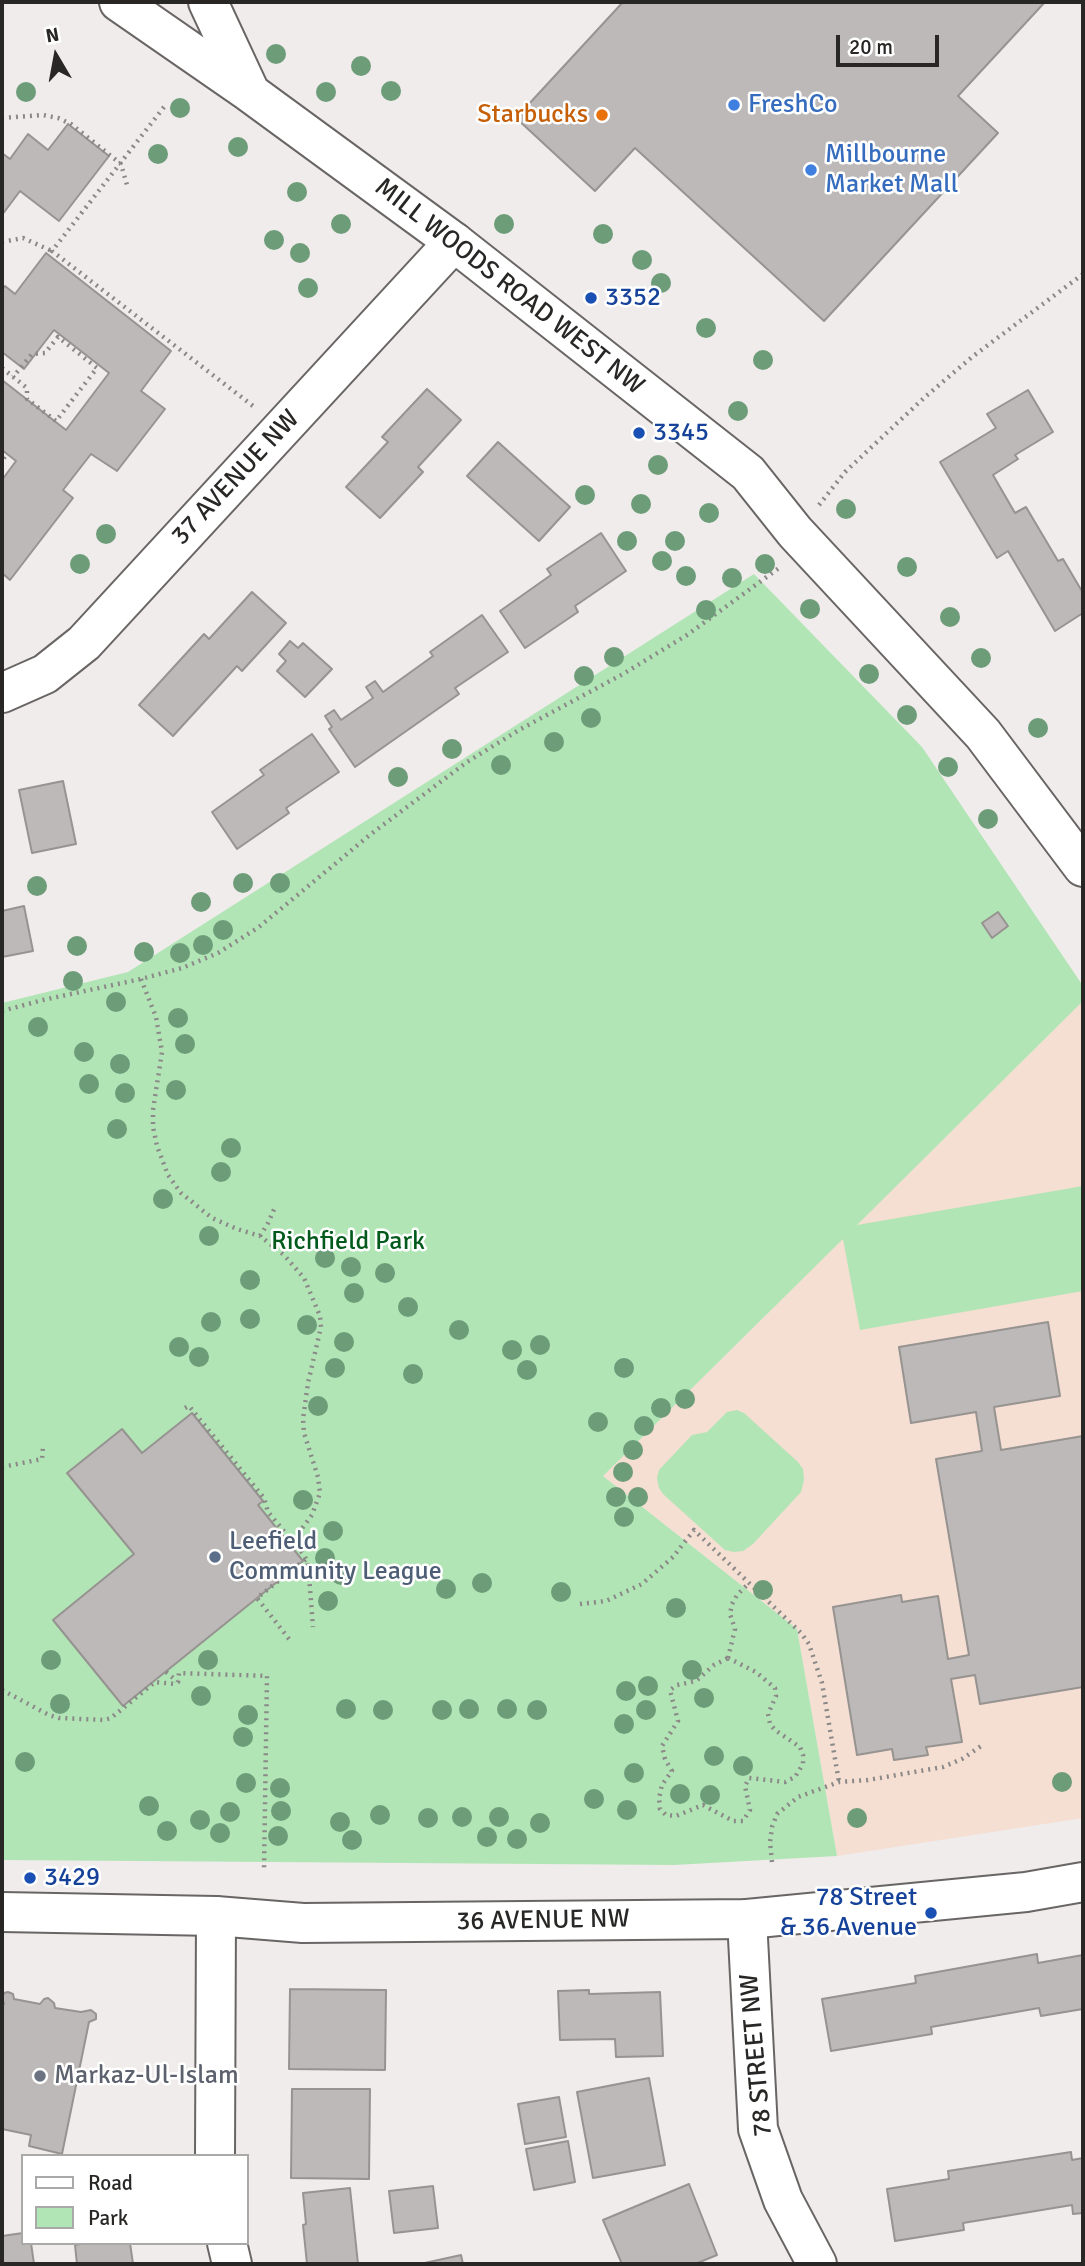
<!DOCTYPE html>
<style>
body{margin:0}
#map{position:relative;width:1085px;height:2266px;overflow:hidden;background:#f0eceb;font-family:Signika,sans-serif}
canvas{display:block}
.frame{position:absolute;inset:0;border:4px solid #282726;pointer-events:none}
.legend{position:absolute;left:21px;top:2154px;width:228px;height:91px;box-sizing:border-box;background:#fff;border:2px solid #a9a9a8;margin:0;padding:9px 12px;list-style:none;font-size:21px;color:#282726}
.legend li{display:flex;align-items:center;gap:14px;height:35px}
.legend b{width:35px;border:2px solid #a9a9a8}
.north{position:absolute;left:21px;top:21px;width:70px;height:70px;-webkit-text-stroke:5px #fff;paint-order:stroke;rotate:350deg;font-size:19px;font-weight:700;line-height:28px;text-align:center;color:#282726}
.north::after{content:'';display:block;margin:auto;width:24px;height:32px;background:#282726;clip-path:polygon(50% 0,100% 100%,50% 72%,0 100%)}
.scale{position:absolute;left:836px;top:35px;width:103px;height:32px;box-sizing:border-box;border:4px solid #282726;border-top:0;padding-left:9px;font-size:21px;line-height:24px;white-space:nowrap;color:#282726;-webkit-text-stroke:5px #fff;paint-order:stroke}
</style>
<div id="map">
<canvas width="1085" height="2266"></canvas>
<div class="frame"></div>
<ul class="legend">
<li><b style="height:9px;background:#fff"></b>Road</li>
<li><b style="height:19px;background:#b2e5b5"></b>Park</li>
</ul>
<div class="north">N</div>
<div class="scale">20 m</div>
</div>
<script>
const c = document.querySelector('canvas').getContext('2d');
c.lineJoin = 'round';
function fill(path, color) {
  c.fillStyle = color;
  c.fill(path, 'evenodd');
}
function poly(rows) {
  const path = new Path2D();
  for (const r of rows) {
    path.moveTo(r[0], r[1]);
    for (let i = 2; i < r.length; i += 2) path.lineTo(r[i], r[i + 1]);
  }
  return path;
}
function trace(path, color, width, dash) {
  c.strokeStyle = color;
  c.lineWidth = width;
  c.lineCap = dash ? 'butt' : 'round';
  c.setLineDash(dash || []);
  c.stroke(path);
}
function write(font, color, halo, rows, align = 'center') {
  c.font = font + ' Signika,sans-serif';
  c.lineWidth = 5;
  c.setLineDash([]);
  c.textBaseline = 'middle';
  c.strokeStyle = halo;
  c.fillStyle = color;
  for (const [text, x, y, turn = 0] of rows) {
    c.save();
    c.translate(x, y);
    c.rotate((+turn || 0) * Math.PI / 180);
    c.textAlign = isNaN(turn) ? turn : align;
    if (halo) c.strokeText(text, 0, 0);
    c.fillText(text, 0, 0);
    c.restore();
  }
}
fill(poly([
 [1083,1001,1083,1818,837,1856,797,1629,603,1476]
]), '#f5ded2');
fill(poly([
 [754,574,922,747,1083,986,1083,1001,857,1225,1083,1186,1083,1291,860,1330,843,1239,603,1476,797,1629,837,1856,674,1865,2,1860,2,1003,128,972],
 [737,1410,744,1413,798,1462,803,1469,804,1480,801,1492,753,1544,743,1551,734,1552,725,1550,663,1494,659,1488,657,1478,659,1470,692,1435,707,1432,727,1412]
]), '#b2e5b5');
const building = poly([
 [623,2,1045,2,958,96,998,133,824,321,635,148,595,191,516,118,623,2],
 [68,124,109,156,59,221,20,191,2,215,2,153,10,159,28,134,48,150,68,124],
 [46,253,171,351,141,391,165,409,117,471,91,454,63,490,73,498,10,580,2,573,2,480,16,461,2,450,2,380,66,430,109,373,54,330,24,369,2,352,2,290,5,286,15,294,46,253],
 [427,389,461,420,418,467,423,472,380,518,346,487,388,442,382,437,427,389],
 [1028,390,1053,432,1015,455,1018,459,993,475,1015,513,1026,507,1058,561,1063,559,1083,593,1083,613,1055,631,1008,551,997,558,940,462,996,428,987,414,1028,390],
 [498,442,570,507,539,541,467,476,498,442],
 [601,533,626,571,575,606,578,612,525,648,500,611,551,575,547,569,601,533],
 [252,592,286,623,242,671,237,666,173,736,139,705,204,634,209,639,252,592],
 [482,615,508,652,455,688,459,694,355,767,329,729,332,727,325,716,334,710,341,720,373,698,366,687,375,681,383,692,433,656,430,652,482,615],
 [290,641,298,648,303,643,332,669,305,697,277,671,286,661,279,654,290,641],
 [312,734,339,772,286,808,289,813,237,849,212,812,264,775,260,770,312,734],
 [63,781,76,844,32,853,19,790,63,781],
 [24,906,33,951,2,957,2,911,24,906],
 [998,912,1008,926,992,938,982,923,998,912],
 [1048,1322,1060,1396,994,1407,1001,1450,1083,1436,1083,1687,980,1704,975,1675,951,1679,962,1742,926,1747,928,1755,894,1760,892,1749,857,1755,833,1607,901,1595,902,1602,938,1596,948,1659,969,1655,936,1459,982,1451,976,1412,911,1423,899,1347,1048,1322],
 [192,1413,263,1501,258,1505,303,1561,123,1706,53,1620,134,1554,67,1473,122,1429,142,1453,192,1413],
 [1037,1954,1038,1963,1083,1955,1083,2009,1041,2016,1039,2008,931,2027,932,2034,831,2051,822,1999,916,1983,915,1976,1037,1954],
 [290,1989,386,1990,385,2070,289,2069,290,1989],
 [589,1990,589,1994,660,1992,663,2056,616,2057,615,2039,560,2040,558,1991,589,1990],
 [8,1992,13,1994,14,1999,40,2004,44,1999,48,1998,54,2003,55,2008,81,2012,91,2010,96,2014,96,2019,89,2022,62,2154,29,2146,31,2135,2,2129,2,2005,4,2004,2,1997,4,1993,8,1992],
 [649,2078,665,2165,593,2178,577,2092,649,2078],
 [292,2089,370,2089,369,2179,291,2178,292,2089],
 [559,2097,566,2137,525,2144,518,2104,559,2097],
 [568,2141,575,2182,534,2190,526,2149,568,2141],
 [1071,2152,1072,2160,1083,2158,1083,2213,1073,2214,1072,2205,963,2223,964,2230,895,2241,887,2189,949,2179,948,2171,1071,2152],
 [689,2184,717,2255,695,2264,622,2264,603,2220,689,2184],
 [433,2186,438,2228,394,2233,389,2191,433,2186],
 [350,2188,358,2264,307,2264,303,2225,306,2224,303,2193,350,2188],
 [23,2233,23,2243,31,2243,34,2264,2,2264,2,2236,23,2233],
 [87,2243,130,2243,133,2264,77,2264,75,2245,87,2243],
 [461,2255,463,2264,420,2264,461,2255]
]);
fill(building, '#bdb9b8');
trace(building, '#969391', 2);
const street = poly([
 [2,693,45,674,84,643,454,242],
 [747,1919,758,2129,783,2200,817,2264],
 [215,2156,216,1916],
 [227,2243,232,2264]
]);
const secondary = poly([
 [119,2,249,92,454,242,748,473,795,532,983,734,1083,867],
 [208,2,249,90],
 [2,1912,216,1916,303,1923,747,1919,1026,1892,1083,1882]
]);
trace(street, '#686564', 42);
trace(secondary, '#686564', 42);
trace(poly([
 [164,107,52,251,253,406],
 [2,118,43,115,58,118,71,124,121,164,127,185],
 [2,242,23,238,52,251],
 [2,368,27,388,27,399,56,421,97,368,58,337,45,353,32,354,13,377],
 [2,452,6,455,2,461],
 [819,505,845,472,925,397,972,357,1083,274],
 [141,979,156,1017,162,1052,153,1110,153,1127,157,1146,168,1175,181,1193,212,1218,237,1229,260,1236,284,1255,304,1278,320,1316,321,1327,308,1383,303,1419,304,1433,318,1477,320,1493,312,1515,292,1542],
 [2,1011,43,1000,141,979,182,968,218,953,259,927,371,834,467,762,519,730,623,674,687,635,779,568],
 [260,1236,268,1223,276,1205],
 [185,1408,189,1406,264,1498,268,1512,304,1555,308,1563,313,1627],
 [2,1467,42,1459,43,1446],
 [580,1604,606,1601,642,1584,673,1557,694,1530,801,1633,809,1644,822,1683,839,1782],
 [289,1639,257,1598,306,1559],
 [728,1658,756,1672,775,1688,776,1696,768,1714,770,1724,775,1730,800,1747,803,1755,803,1764,795,1777,785,1782,749,1778,745,1786,750,1810,743,1821,733,1821,703,1805,676,1816,666,1815,660,1809,659,1798,662,1785,672,1771,665,1759,662,1746,678,1721,670,1690,677,1685,696,1681,714,1665,728,1658],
 [728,1658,735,1629,730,1614,732,1604,737,1595,749,1583],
 [166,1672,177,1681],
 [2,1690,49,1715,59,1718,104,1720,111,1718,155,1682,175,1684,178,1682,179,1673,267,1676,264,1870],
 [772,1862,770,1842,772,1827,777,1814,798,1797,839,1782,868,1780,943,1767,962,1759,984,1744]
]), '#8b8988', 4.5, [2, 5]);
trace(street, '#fff', 38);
trace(secondary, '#fff', 38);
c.fillStyle = '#6d9c79';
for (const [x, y] of [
 [276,54],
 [361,66],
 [391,91],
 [26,92],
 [326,92],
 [180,108],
 [238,147],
 [158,154],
 [297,192],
 [341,224],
 [504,224],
 [603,234],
 [274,240],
 [300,253],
 [642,260],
 [661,283],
 [308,288],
 [706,328],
 [763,360],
 [738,411],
 [658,465],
 [585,495],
 [641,504],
 [846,509],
 [709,513],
 [106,534],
 [627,541],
 [675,541],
 [662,561],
 [80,564],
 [765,564],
 [907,567],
 [686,576],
 [732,578],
 [810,609],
 [706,610],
 [950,617],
 [614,657],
 [981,658],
 [869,674],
 [584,676],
 [907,715],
 [591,718],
 [1038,728],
 [554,742],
 [452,749],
 [501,765],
 [948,767],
 [398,777],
 [988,819],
 [243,883],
 [280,883],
 [37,886],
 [201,902],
 [223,930],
 [203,945],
 [77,946],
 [144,952],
 [180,953],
 [73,981],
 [116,1002],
 [178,1018],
 [38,1027],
 [185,1044],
 [84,1052],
 [120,1064],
 [89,1084],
 [176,1090],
 [125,1093],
 [117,1129],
 [231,1148],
 [221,1172],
 [163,1199],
 [209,1236],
 [325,1258],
 [351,1267],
 [385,1273],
 [250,1280],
 [354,1293],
 [408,1307],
 [250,1319],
 [211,1322],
 [307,1325],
 [459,1330],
 [344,1342],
 [540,1345],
 [179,1347],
 [512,1350],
 [199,1357],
 [335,1368],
 [624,1368],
 [527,1370],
 [413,1374],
 [685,1399],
 [318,1406],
 [661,1408],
 [598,1422],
 [644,1426],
 [633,1450],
 [623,1472],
 [616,1497],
 [638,1497],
 [303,1500],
 [624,1517],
 [333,1531],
 [325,1558],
 [341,1575],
 [482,1583],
 [446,1589],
 [763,1590],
 [561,1592],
 [328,1601],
 [676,1608],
 [51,1660],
 [208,1660],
 [692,1670],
 [648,1686],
 [626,1691],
 [201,1696],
 [704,1698],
 [60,1704],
 [346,1709],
 [469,1709],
 [507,1709],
 [383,1710],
 [442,1710],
 [537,1710],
 [646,1710],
 [248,1715],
 [624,1724],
 [243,1737],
 [714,1756],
 [25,1762],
 [743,1766],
 [634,1773],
 [1062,1782],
 [246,1783],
 [280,1788],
 [680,1794],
 [710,1795],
 [594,1799],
 [149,1806],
 [627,1810],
 [281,1811],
 [230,1812],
 [380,1815],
 [462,1817],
 [499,1817],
 [428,1818],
 [857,1818],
 [200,1820],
 [340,1822],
 [540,1823],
 [167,1831],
 [220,1833],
 [278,1836],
 [487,1837],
 [517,1839],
 [352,1840]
]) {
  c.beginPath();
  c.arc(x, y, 10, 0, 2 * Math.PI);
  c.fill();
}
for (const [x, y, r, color] of [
 [734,105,7,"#3f7fe0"],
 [602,115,7,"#e8710a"],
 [811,170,7,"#3f7fe0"],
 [591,298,7,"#1a4fb4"],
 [639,433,7,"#1a4fb4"],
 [215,1557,7,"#5c6f8a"],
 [30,1878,7,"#1a4fb4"],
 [931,1913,7,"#1a4fb4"],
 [40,2076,7,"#6b7280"]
]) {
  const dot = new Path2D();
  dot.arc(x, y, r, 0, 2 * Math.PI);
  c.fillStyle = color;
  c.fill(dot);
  trace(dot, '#fff', 2.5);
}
write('26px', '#366cbe', '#fff', [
 ["FreshCo",748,105],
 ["Millbourne",825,155],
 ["Market Mall",825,185]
], 'left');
write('26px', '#c56008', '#fff', [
 ["Starbucks",588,115]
], 'right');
write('26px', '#282726', '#fff', [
 ["MILL WOODS ROAD WEST NW",509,287,38],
 ["37 AVENUE NW",236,478,-47],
 ["36 AVENUE NW",543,1921,-1],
 ["78 STREET NW",757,2055,-95]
]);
write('26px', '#164399', '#fff', [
 ["3352",605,298],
 ["3345",653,433],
 ["3429",44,1878],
 ["78 Street",917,1898,"right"],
 ["& 36 Avenue",917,1928,"right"]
], 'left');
write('26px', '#015a1b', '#fff', [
 ["Richfield Park",348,1242]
]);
write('26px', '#4e5e75', '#fff', [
 ["Leefield",229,1542],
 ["Community League",229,1572]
], 'left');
write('26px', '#5b616d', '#fff', [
 ["Markaz-Ul-Islam",54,2076]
], 'left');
</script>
